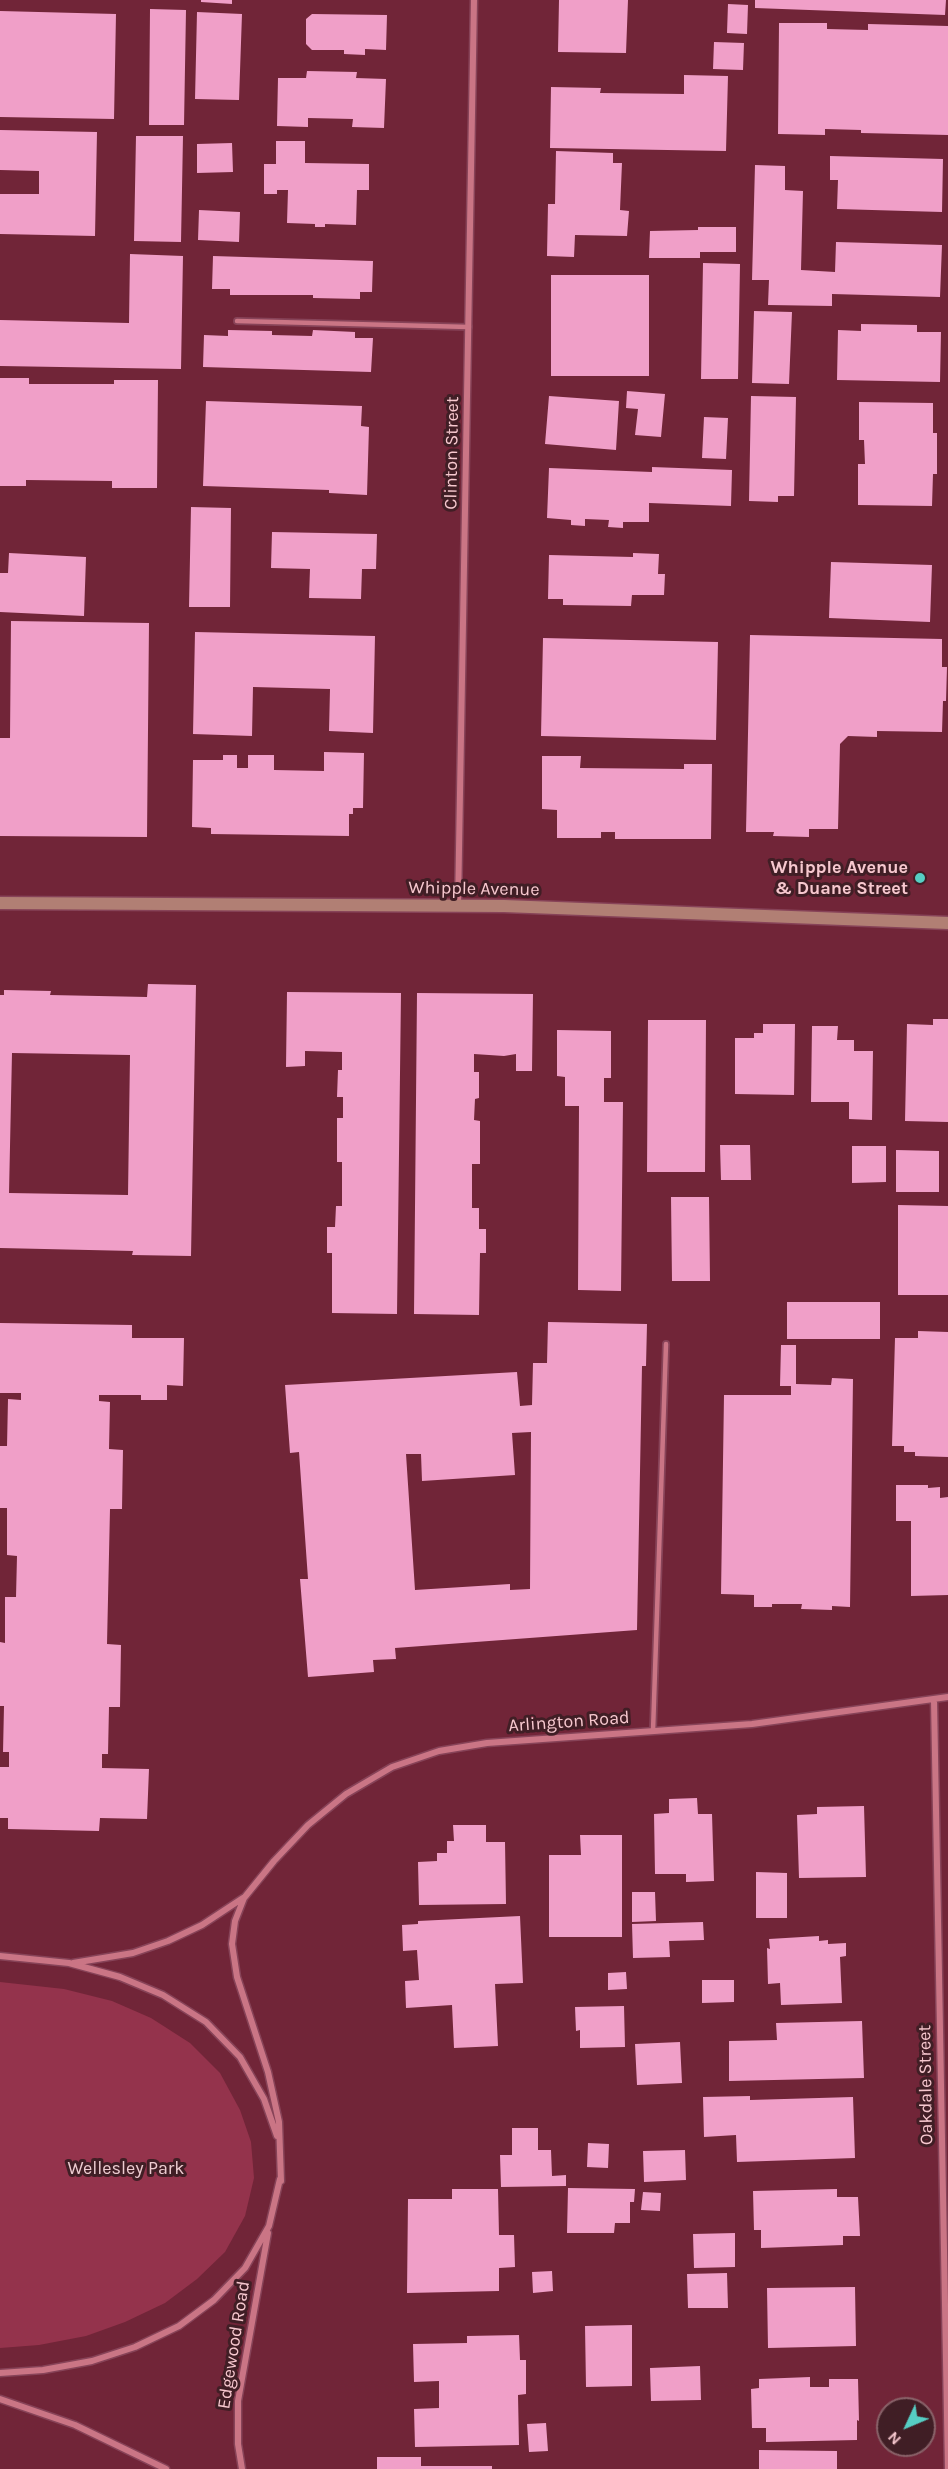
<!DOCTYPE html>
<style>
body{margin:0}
#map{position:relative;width:948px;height:2469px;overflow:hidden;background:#712538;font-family:Karla,sans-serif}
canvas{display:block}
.north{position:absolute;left:876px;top:2397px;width:60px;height:60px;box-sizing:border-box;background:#401e25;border:2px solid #896269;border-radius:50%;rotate:226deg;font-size:16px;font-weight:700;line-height:24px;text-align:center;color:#f7c8cf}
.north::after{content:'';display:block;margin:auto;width:21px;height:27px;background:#56cec4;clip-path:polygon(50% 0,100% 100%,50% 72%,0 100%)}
</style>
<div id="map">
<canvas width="948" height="2469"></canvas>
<div class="north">N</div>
</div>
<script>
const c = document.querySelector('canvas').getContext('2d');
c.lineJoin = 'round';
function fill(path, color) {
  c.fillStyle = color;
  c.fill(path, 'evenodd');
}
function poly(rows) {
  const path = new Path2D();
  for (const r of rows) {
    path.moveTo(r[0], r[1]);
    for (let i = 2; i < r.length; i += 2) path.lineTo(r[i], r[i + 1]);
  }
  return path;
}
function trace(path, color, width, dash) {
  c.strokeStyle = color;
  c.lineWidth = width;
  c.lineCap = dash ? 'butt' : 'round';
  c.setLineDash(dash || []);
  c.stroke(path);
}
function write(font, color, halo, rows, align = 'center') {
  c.font = font + ' Karla,sans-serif';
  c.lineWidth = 6;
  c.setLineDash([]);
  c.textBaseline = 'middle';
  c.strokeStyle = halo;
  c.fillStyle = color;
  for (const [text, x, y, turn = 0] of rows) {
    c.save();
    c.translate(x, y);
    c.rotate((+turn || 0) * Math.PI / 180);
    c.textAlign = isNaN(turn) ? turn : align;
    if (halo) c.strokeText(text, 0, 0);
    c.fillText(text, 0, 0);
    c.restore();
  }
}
fill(poly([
 [0,1982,64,1989,112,2001,151,2018,190,2043,220,2073,240,2110,251,2142,254,2178,245,2216,225,2252,197,2279,165,2303,125,2322,86,2336,39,2345,0,2348]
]), '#94334c');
fill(poly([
 [201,0,232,0,232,4,201,2],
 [559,0,628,0,626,53,558,52],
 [755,0,946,0,945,15,755,8],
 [728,4,748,5,747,34,727,33],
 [150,9,186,10,184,125,149,125],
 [0,11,116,14,114,119,0,117],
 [197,12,242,14,239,100,195,99],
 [312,14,387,15,386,50,365,49,365,55,344,54,344,50,312,50,306,44,306,19],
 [779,23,827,23,827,29,868,30,868,24,948,26,948,135,861,133,861,130,825,129,825,135,778,134],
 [714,42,744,43,743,70,713,69],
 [307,71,357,72,356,78,386,79,384,128,352,127,353,119,308,118,308,127,277,126,278,78,306,78],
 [684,75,728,76,726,151,550,148,551,87,601,88,600,93,684,94],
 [0,130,97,132,95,236,0,234,0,194,39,194,39,171,0,170],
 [136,136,183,136,181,242,134,241],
 [276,141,305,141,305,163,369,164,369,190,357,190,356,225,325,224,325,227,315,227,315,224,287,223,288,190,277,190,277,194,264,194,264,164,276,164],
 [232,143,233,172,197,173,197,144],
 [556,151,613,153,613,163,622,163,620,210,629,211,627,236,575,235,574,257,547,256,548,204,555,204],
 [830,156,943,159,942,212,837,209,838,180,830,180],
 [755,165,785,166,785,190,803,191,801,270,835,272,836,242,942,245,940,297,832,294,832,306,768,305,769,280,752,280],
 [199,210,240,212,239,242,198,240],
 [698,227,736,227,736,252,700,252,700,258,649,258,650,231,698,230],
 [130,254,183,256,181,369,0,366,0,320,129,323],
 [213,256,373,261,372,292,360,292,360,299,313,298,313,295,230,295,230,289,212,289],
 [703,263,740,264,738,379,701,379],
 [551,275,649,275,649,376,551,376],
 [754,311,792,312,789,384,752,383],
 [861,324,917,325,917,332,941,332,940,382,837,380,838,330,861,331],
 [228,330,272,331,272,335,312,336,313,330,355,332,355,338,373,338,371,372,203,367,204,335,228,336],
 [0,378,29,378,29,384,114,384,114,380,158,380,157,488,112,488,112,481,26,480,26,486,0,486],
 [627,391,665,394,661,437,635,435,638,409,626,408],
 [549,396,619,401,616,450,545,444],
 [751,396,796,397,794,496,778,496,778,502,749,501],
 [206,401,362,406,361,426,369,427,367,495,329,493,329,490,203,486],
 [859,402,933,403,933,433,937,433,937,474,933,474,932,506,858,505,858,464,865,464,864,440,859,440],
 [704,417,728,418,726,459,702,458],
 [652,467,732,470,731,506,649,503,649,522,623,522,623,528,608,527,609,520,585,519,585,526,571,525,571,520,547,518,549,468,652,472],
 [191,507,231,508,230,607,189,607],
 [272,532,377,534,376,569,362,569,361,599,309,598,310,569,271,568],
 [9,553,86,557,84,616,0,612,0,573,8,573],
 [633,553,659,554,658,574,665,574,664,595,632,595,631,606,563,605,563,599,548,599,549,555,633,557],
 [831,562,932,565,930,622,829,618],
 [11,621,149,623,147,837,0,836,0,738,10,738],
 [195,632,375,636,373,733,329,731,330,689,253,687,252,736,193,734],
 [750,635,942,639,942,667,947,667,946,701,943,701,942,732,877,731,877,737,848,736,840,744,838,829,809,829,809,837,773,836,774,832,746,832],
 [543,638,718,642,716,740,541,736],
 [324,752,364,753,363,808,353,808,353,814,349,814,349,836,211,834,211,828,192,827,193,760,223,760,223,755,237,755,237,768,248,768,248,755,274,755,274,770,324,771],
 [542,756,581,756,580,768,684,769,684,764,712,764,711,839,615,839,615,832,601,832,601,838,557,838,557,810,542,809],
 [148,984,196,985,191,1256,132,1255,133,1251,0,1248,0,995,4,995,4,990,51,991,50,995,147,997],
 [12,1053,130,1055,128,1195,9,1193],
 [287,992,401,993,397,1314,332,1313,332,1253,327,1253,327,1227,335,1227,336,1206,342,1206,342,1162,337,1162,337,1118,343,1118,343,1097,337,1097,338,1070,342,1070,342,1052,305,1051,305,1066,286,1067],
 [417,993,533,994,532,1071,516,1071,516,1054,504,1056,474,1054,474,1072,479,1072,479,1098,475,1099,474,1120,480,1121,480,1164,472,1164,472,1208,479,1208,479,1229,486,1229,486,1253,480,1253,479,1315,414,1314],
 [933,1019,948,1019,948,1122,905,1121,907,1024,933,1025],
 [648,1020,706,1020,705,1172,647,1172],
 [763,1024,795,1024,794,1095,735,1094,735,1038,754,1038,754,1033,763,1033],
 [812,1026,838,1026,837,1040,854,1040,854,1051,873,1051,872,1120,849,1119,849,1102,811,1102],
 [557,1030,611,1031,611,1078,604,1078,604,1102,623,1102,621,1291,578,1290,579,1106,565,1106,565,1077,557,1076],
 [720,1145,750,1145,751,1180,721,1180],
 [852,1146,886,1146,886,1182,852,1183],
 [896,1150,939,1151,939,1192,896,1192],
 [671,1197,709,1197,710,1281,672,1281],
 [898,1205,948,1206,948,1295,898,1295],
 [787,1302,880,1302,880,1339,787,1339],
 [548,1322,647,1324,646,1366,642,1366,637,1630,395,1648,396,1659,373,1660,374,1672,308,1677,300,1579,308,1579,299,1452,290,1453,285,1385,517,1372,520,1406,532,1405,533,1363,547,1363],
 [531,1432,530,1589,510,1590,510,1584,415,1590,406,1454,421,1454,422,1481,515,1475,512,1433],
 [0,1323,132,1325,132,1338,184,1338,183,1386,167,1385,167,1400,141,1400,141,1395,99,1395,99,1401,110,1402,109,1449,123,1450,122,1509,110,1509,107,1644,121,1645,120,1707,109,1707,108,1754,102,1754,102,1768,149,1769,147,1819,100,1818,99,1831,8,1829,8,1818,0,1818,0,1767,9,1767,9,1752,3,1752,4,1706,0,1706,0,1642,5,1643,5,1597,16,1597,17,1556,7,1555,7,1508,0,1508,0,1446,7,1446,8,1399,21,1400,21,1393,0,1393],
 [918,1331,948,1332,948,1457,915,1456,915,1452,904,1452,904,1446,892,1446,895,1338,918,1338],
 [781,1345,796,1345,796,1384,831,1385,832,1378,853,1379,850,1607,832,1606,832,1610,801,1609,802,1604,772,1604,772,1607,754,1607,754,1595,721,1594,724,1395,791,1395,791,1386,780,1386],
 [896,1485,928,1485,928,1488,940,1487,940,1498,948,1497,948,1595,911,1596,911,1521,896,1521],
 [697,1798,698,1814,712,1814,714,1881,686,1882,686,1874,655,1874,654,1814,669,1813,669,1799],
 [864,1806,866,1877,799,1878,797,1815,817,1814,817,1807],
 [453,1825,486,1825,486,1842,505,1842,506,1904,419,1905,418,1862,437,1861,437,1853,447,1853,447,1841,454,1841],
 [580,1835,622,1835,622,1937,549,1937,549,1855,581,1855],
 [756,1872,787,1873,787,1918,756,1918],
 [632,1892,655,1892,656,1921,632,1922],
 [520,1916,523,1983,495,1984,498,2046,454,2048,452,2005,406,2008,405,1981,419,1980,417,1950,403,1951,402,1925,418,1924,418,1921],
 [703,1922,704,1940,669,1941,670,1957,633,1958,632,1924],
 [819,1936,819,1941,828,1940,828,1944,846,1943,846,1956,840,1957,842,2003,781,2005,780,1983,768,1984,767,1948,770,1949,769,1939],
 [626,1972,627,1989,608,1990,608,1973],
 [702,1980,734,1980,734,2002,702,2003],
 [624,2006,625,2047,580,2048,580,2030,576,2031,575,2007],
 [862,2021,864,2078,729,2081,729,2041,777,2040,776,2023],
 [680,2042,682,2083,637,2085,635,2044],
 [750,2096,750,2100,853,2097,855,2158,737,2162,736,2135,704,2137,703,2097],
 [512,2128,538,2128,538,2150,551,2150,552,2176,566,2175,566,2186,501,2187,500,2155,512,2155],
 [588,2143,609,2144,608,2168,587,2167],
 [685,2150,686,2180,644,2182,643,2151],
 [568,2188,635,2189,634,2202,630,2202,630,2223,615,2223,614,2233,567,2233],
 [452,2189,498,2189,499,2235,514,2235,515,2267,499,2268,499,2291,407,2293,408,2199,452,2199],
 [837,2189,837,2197,858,2197,860,2236,843,2236,843,2245,761,2248,761,2230,754,2230,753,2191],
 [643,2192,661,2193,660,2211,641,2210],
 [735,2233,735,2267,694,2268,693,2234],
 [552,2271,553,2291,533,2293,532,2272],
 [727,2273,728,2308,688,2308,687,2274],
 [855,2287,856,2346,768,2348,767,2288],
 [632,2325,632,2386,586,2387,585,2326],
 [519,2335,520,2360,526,2360,526,2394,518,2395,519,2445,415,2447,414,2409,439,2408,439,2381,414,2382,413,2344,467,2343,467,2336],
 [700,2366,701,2400,651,2401,650,2368],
 [810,2377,810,2387,829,2387,829,2379,858,2379,859,2421,857,2420,857,2440,766,2442,766,2428,752,2428,751,2389,759,2388,759,2379],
 [546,2423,548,2451,529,2452,527,2424],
 [759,2450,837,2451,837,2469,759,2469],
 [377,2457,421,2457,421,2466,492,2466,492,2469,377,2469]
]), '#f09fc8');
const lane = poly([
 [237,321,469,327],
 [653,1731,666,1344]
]);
const street = poly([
 [458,906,474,0],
 [934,1700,948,2469],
 [0,1956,69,1963,120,1977,163,1995,206,2022,240,2057,264,2099,277,2136],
 [73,1963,133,1953,168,1941,202,1925,243,1898],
 [281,2181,279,2122,268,2072,237,1977,232,1944,235,1921,244,1898,274,1861,308,1825,346,1794,392,1767,439,1751,487,1743,752,1724,948,1697],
 [0,2373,43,2370,92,2361,135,2347,179,2326,214,2300,245,2268,269,2226,280,2179],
 [0,2399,75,2425,166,2469],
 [242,2469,238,2444,238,2401,268,2233]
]);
const secondary = poly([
 [0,903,504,906,948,923]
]);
trace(lane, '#874358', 8);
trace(street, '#874358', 9);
trace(secondary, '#874358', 15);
trace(lane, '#ca7585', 4.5);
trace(street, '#ca7585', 6);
trace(secondary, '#b17f74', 12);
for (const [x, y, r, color] of [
 [920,878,6,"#56cec4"]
]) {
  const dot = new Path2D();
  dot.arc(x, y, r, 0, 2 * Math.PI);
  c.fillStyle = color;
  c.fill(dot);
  trace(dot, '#401e25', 2);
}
write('18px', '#f7c8cf', '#401e25', [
 ["Clinton Street",452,453,-89],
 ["Whipple Avenue",474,889,1],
 ["Arlington Road",569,1722,-4],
 ["Oakdale Street",926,2085,-91],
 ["Edgewood Road",234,2345,-81]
]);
write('bold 18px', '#f7c8cf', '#401e25', [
 ["Whipple Avenue",908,868],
 ["& Duane Street",908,889]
], 'right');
write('18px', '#edccd1', '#401e25', [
 ["Wellesley Park",126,2169]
]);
</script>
